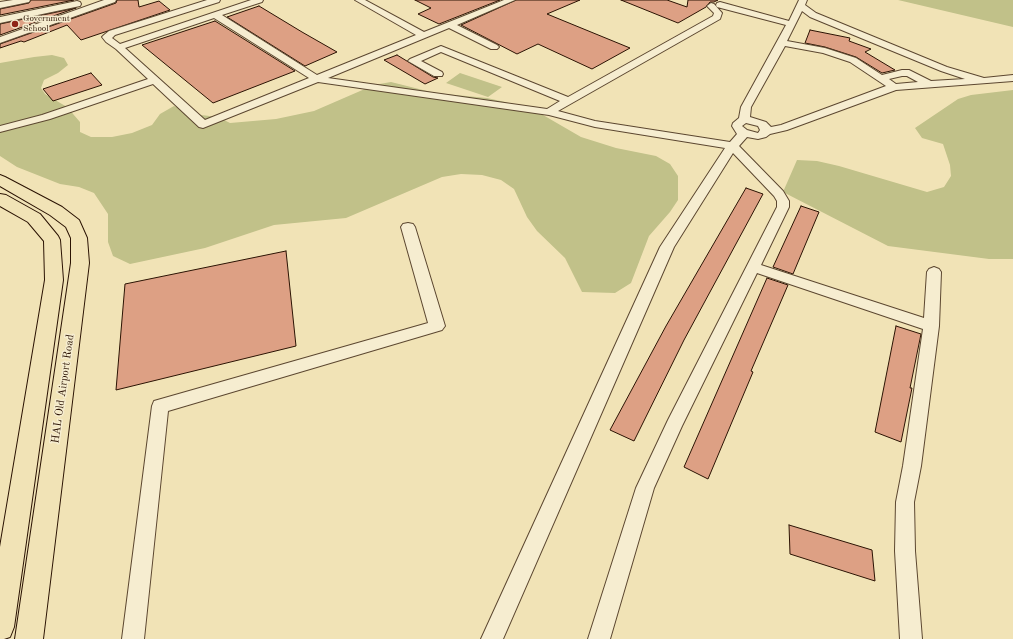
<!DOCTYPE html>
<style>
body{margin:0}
canvas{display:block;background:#f1e3b6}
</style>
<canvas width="1013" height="639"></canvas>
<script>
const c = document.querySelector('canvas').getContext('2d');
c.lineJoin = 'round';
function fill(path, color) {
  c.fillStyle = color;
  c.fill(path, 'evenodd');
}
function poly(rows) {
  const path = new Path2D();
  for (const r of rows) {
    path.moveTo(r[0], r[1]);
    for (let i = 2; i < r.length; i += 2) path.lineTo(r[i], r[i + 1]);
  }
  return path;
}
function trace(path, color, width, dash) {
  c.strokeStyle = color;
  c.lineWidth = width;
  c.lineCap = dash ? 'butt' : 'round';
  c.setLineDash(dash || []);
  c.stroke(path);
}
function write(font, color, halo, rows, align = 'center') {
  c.font = font + ' "Old Standard TT",serif';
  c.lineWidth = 3;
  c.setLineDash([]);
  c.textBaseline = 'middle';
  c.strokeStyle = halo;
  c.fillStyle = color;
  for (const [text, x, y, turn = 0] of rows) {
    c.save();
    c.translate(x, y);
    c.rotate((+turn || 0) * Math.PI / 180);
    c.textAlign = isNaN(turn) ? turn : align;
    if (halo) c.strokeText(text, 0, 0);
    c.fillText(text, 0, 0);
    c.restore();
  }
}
fill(poly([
 [898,0,1013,0,1013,27],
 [52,55,64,58,68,65,58,73,44,80,41,88,45,94,67,107,80,122,80,132,91,137,112,137,132,133,152,125,160,114,174,106,186,111,201,115,218,117,230,123,276,119,314,111,374,85,391,82,435,93,487,98,505,102,543,115,581,137,616,148,656,156,670,164,678,176,678,200,670,212,649,236,631,283,615,293,582,292,565,258,537,231,527,217,514,189,501,180,482,175,461,174,442,177,346,218,274,225,205,248,130,264,113,256,108,242,108,214,94,193,79,187,60,184,17,167,0,156,0,63,34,57],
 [460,73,502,87,488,97,446,83],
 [1013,90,1013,259,989,259,888,246,783,192,797,160,817,161,839,166,927,192,944,187,951,176,950,165,943,144,922,138,915,128,958,99,971,95]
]), '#c1c189');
const building = poly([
 [31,0,74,0,0,15,0,9,29,3,31,0],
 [117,0,138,0,139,7,159,1,170,10,81,40,67,25,24,42,21,41,0,48,0,44,116,3,117,0],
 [415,0,500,0,439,24,418,14,431,8,415,0],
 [516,0,580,0,547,14,630,48,592,69,538,44,517,54,461,25,516,0],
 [621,0,667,0,687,7,688,0,718,0,714,2,710,2,706,7,678,23,621,0],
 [259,6,302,32,337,52,305,66,227,17,259,6],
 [76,8,0,35,0,24,76,8],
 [215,21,295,71,213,103,142,45,215,21],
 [810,30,850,38,849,41,871,49,865,52,895,70,882,73,856,57,825,47,805,43,810,30],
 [397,55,433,77,438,78,425,84,384,60,397,55],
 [91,73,102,85,53,101,43,89,91,73],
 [746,188,763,194,684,340,634,441,610,430,666,326,746,188],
 [801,206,819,212,793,274,773,267,801,206],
 [286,251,296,346,116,390,125,284,286,251],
 [767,278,788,285,751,371,753,372,708,479,684,467,767,278],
 [896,326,921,334,910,388,912,388,901,442,875,432,896,326],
 [789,525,872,550,875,581,790,554,789,525]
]);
fill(building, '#dda084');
trace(building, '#2b1303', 1);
const minor = poly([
 [13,0,30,0,29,2,0,8,0,2,13,0],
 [104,0,116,0,115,2,0,43,0,37,104,0],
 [207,0,220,0,219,2,115,35,112,38,120,44,251,0,263,0,262,2,222,15,317,75,416,35,355,0,365,0,424,32,504,0,515,0,457,25,497,45,499,47,497,49,491,49,449,28,328,78,547,109,560,101,441,52,421,61,442,72,443,74,442,76,434,76,408,61,410,59,441,46,568,97,713,16,714,13,707,6,711,3,714,4,722,13,720,19,558,111,595,121,730,142,737,134,732,126,733,123,739,118,741,107,786,25,717,7,716,5,717,3,720,2,789,21,799,0,807,0,805,5,816,13,947,67,984,78,1013,75,1013,81,896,90,787,130,770,134,766,137,758,139,747,137,739,146,783,191,789,201,789,207,761,265,924,318,927,272,929,269,934,267,939,269,941,272,939,326,921,466,914,502,915,551,922,639,900,639,895,551,896,502,903,466,923,329,757,273,682,426,654,488,610,639,588,639,636,488,668,420,777,207,777,201,774,196,733,153,674,247,503,639,481,639,660,247,725,148,595,127,549,115,318,82,203,128,199,127,153,84,50,119,0,132,0,126,42,115,148,79,116,49,106,42,102,37,104,35,109,31,207,0],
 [802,11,810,17,941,71,965,79,931,81,909,70,902,70,882,75,856,58,825,48,787,41,802,11],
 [214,18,309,78,205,120,125,48,214,18],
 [785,46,823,53,850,62,886,86,781,125,771,127,766,122,750,117,751,107,785,46],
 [902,76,907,76,918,82,896,84,889,79,902,76],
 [746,123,758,126,760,130,758,133,747,130,742,126,746,123],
 [77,1,80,2,81,4,80,6,0,23,0,17,77,1],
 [408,223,413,224,415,227,445,326,442,330,168,411,144,639,122,639,152,406,154,401,428,323,401,227,403,224,408,223]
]);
const major = poly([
 [0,175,5,177,62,207,79,220,87,238,89,263,43,639,15,639,71,263,71,238,66,227,50,215,0,186,0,175],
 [0,194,6,195,40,214,58,236,60,240,63,280,14,627,10,637,4,639,0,639,0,547,45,280,44,241,28,222,0,206,0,194]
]);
trace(minor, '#5c4730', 2);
trace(major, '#2b1303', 2);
fill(minor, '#f6edd0');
fill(major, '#f1e3b6');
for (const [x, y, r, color] of [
 [15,24,4,"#8f2418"]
]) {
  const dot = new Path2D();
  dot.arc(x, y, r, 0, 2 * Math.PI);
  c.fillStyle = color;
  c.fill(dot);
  trace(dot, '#f6edd0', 1.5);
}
write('9px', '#2b1303', '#f6edd0', [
 ["Government",23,19],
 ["School",23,29]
], 'left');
write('11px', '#2b1303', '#f6edd0', [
 ["HAL Old Airport Road",63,389,-82]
]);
</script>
